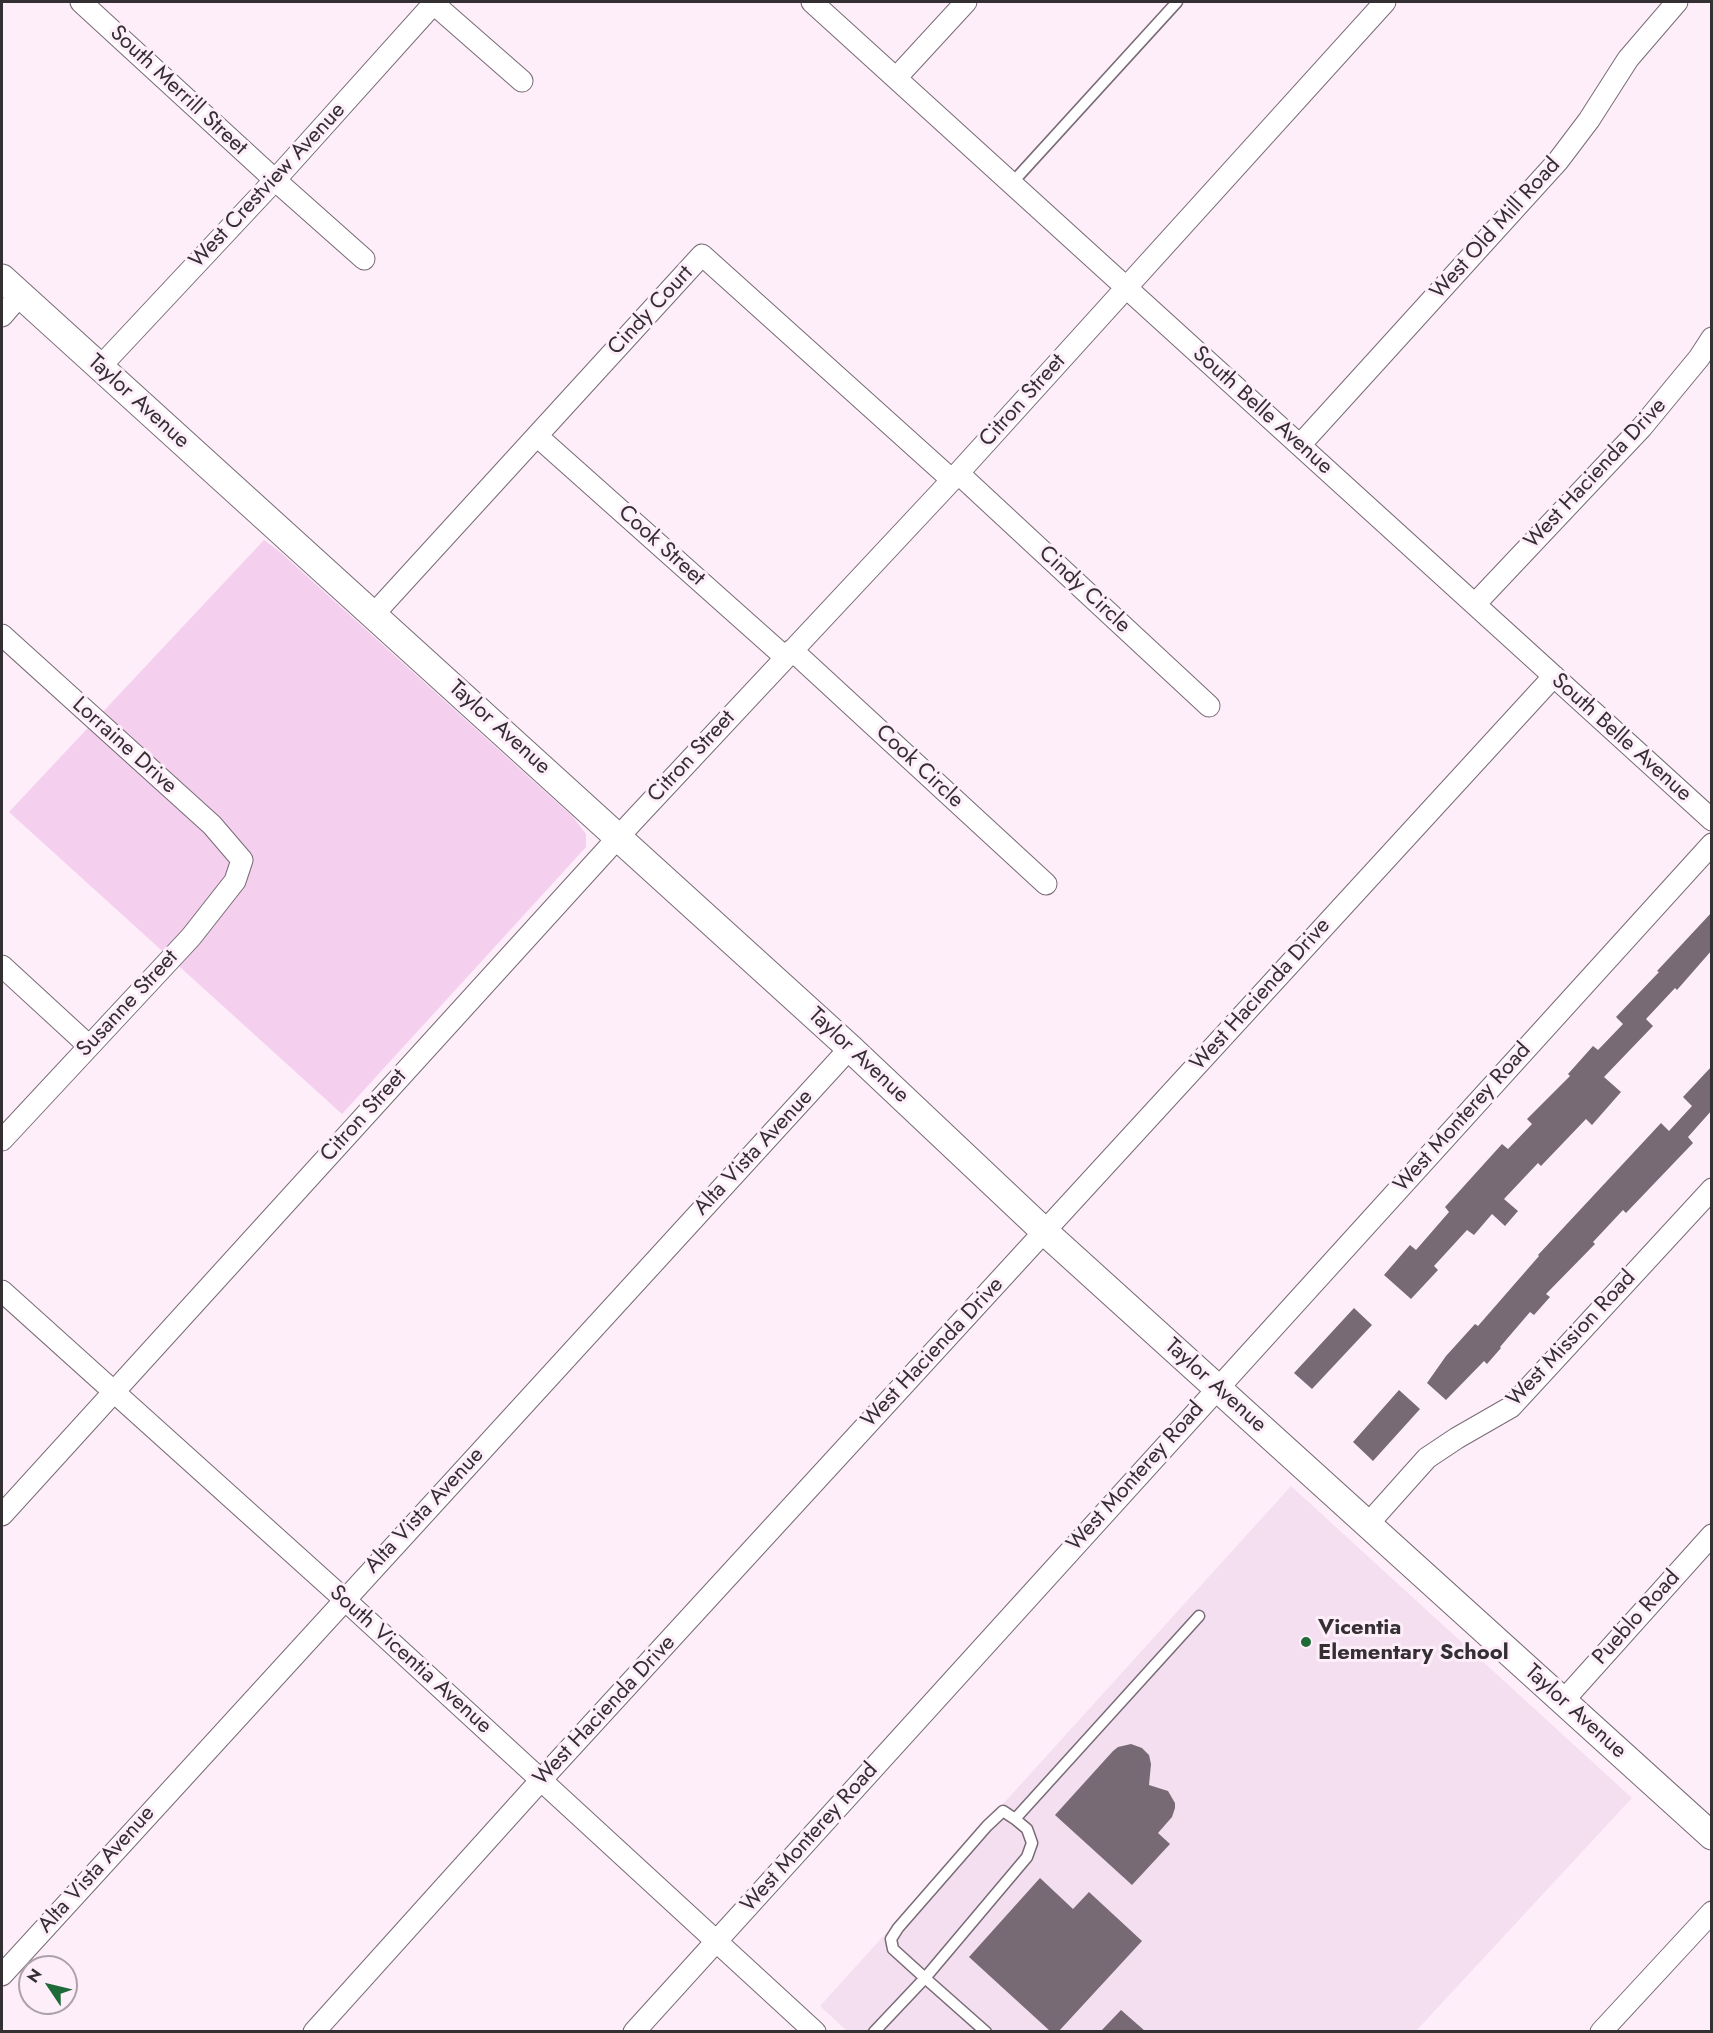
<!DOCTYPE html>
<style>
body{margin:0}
#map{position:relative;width:1713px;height:2033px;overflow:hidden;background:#fdeefa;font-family:Jost,sans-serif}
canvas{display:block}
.frame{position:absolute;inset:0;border:3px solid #342f33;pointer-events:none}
.north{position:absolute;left:18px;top:1955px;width:60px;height:60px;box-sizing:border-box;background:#fdeefa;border:2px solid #ada2aa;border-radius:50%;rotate:305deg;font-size:16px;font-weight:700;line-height:24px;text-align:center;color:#342f33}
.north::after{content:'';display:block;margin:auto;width:21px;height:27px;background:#1e6a38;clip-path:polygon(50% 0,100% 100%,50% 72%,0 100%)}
</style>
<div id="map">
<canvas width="1713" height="2033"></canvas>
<div class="frame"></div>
<div class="north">N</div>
</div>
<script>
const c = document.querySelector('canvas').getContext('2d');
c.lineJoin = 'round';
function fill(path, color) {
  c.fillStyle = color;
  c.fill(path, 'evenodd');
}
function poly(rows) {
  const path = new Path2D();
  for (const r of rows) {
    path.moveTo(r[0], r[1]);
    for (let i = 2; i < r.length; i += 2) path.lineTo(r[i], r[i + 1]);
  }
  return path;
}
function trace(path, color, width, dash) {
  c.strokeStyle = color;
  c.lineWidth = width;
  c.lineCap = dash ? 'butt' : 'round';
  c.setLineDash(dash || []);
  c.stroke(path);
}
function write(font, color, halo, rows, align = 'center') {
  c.font = font + ' Jost,sans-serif';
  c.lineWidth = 6;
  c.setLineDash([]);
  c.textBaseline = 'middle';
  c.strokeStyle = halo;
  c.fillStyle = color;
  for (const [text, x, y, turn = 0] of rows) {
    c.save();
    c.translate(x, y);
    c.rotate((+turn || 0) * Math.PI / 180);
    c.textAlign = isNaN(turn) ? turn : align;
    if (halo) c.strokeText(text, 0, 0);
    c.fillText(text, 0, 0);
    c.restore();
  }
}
fill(poly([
 [1291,1486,1632,1798,1416,2031,848,2032,820,2006]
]), '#f4dff1');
fill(poly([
 [264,540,279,551,573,817,586,834,586,847,342,1114,9,812]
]), '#f4cfee');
fill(poly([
 [1712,912,1712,950,1677,990,1675,988,1646,1019,1653,1026,1604,1077,1621,1092,1592,1125,1586,1119,1541,1166,1538,1163,1504,1199,1518,1211,1505,1226,1492,1214,1474,1235,1467,1230,1434,1266,1438,1270,1411,1299,1384,1275,1410,1245,1416,1250,1449,1212,1445,1207,1502,1144,1508,1149,1532,1124,1527,1119,1570,1076,1568,1074,1593,1046,1598,1050,1623,1024,1616,1017,1659,972,1657,971],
 [1712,1066,1712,1110,1688,1137,1693,1143,1626,1213,1623,1210,1593,1242,1595,1244,1546,1294,1550,1297,1534,1315,1530,1312,1500,1347,1501,1348,1487,1364,1484,1361,1446,1400,1427,1383,1446,1356,1475,1324,1478,1326,1539,1256,1538,1255,1661,1123,1669,1131,1692,1106,1683,1097],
 [1354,1308,1372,1325,1312,1389,1294,1373],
 [1399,1390,1420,1409,1373,1461,1353,1442],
 [1131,1744,1142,1748,1149,1755,1151,1764,1149,1785,1168,1791,1175,1803,1175,1808,1172,1817,1158,1833,1170,1844,1132,1885,1055,1815,1113,1751,1118,1747],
 [1040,1878,1073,1909,1089,1892,1142,1941,1059,2031,1050,2031,969,1957],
 [1121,2010,1145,2031,1101,2031]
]), '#776a75');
const service = poly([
 [1012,183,1177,2],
 [1003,1811,1015,1819,1027,1829,1032,1843,1027,1857,925,1978,893,1949,891,1939,898,1928,987,1826,1003,1811],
 [1015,1819,1199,1616],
 [874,2032,925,1978,986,2032]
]);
const minor = poly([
 [81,2,275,180,364,259],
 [812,2,1712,820],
 [433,3,522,81],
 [896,78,966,2],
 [2,316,20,295],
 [99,368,275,180,435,2],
 [537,436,785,657],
 [1300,445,1558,161,1589,120,1628,59,1677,2],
 [958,473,1209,706],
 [1475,604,1642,427,1699,358,1712,338],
 [373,615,702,255,952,480],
 [2,635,212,825,242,860,235,881,191,937,2,1140],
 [792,650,1046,884],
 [2,966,89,1046],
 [2,1291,344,1599,815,2032],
 [2,1515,633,821,952,480,1385,2],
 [1368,1524,1427,1458,1457,1438,1511,1407,1712,1189],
 [1563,1701,1712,1535],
 [2,1975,850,1048],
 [314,2032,541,1780,1554,676],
 [634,2032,1712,844],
 [1601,2032,1712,1912]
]);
const tertiary = poly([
 [2,278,850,1048,1045,1232,1712,1836]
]);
trace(service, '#786b76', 13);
trace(minor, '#786b76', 23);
trace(tertiary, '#786b76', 29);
trace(service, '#fff', 10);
trace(minor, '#fff', 21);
trace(tertiary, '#fff', 27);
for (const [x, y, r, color] of [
 [1306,1642,6,"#1e6a38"]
]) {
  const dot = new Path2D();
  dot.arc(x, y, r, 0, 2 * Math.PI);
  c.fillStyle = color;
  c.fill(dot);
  trace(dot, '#fdeefa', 2);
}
write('22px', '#342f33', '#fdeefa', [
 ["South Merrill Street",178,91,43],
 ["West Crestview Avenue",268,186,-47],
 ["West Old Mill Road",1496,229,-48],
 ["Cindy Court",651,311,-47],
 ["Citron Street",1023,401,-48],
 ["Taylor Avenue",138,402,42],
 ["South Belle Avenue",1262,411,42],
 ["West Hacienda Drive",1596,474,-47],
 ["Cook Street",661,546,42],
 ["Cindy Circle",1084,590,43],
 ["Taylor Avenue",499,728,42],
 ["South Belle Avenue",1621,738,42],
 ["Lorraine Drive",124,746,42],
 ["Citron Street",692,757,-47],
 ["Cook Circle",919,767,43],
 ["West Hacienda Drive",1261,995,-48],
 ["Susanne Street",128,1004,-47],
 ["Taylor Avenue",858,1056,43],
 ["Citron Street",364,1116,-48],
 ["West Monterey Road",1463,1118,-48],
 ["Alta Vista Avenue",754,1153,-47],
 ["West Mission Road",1572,1339,-47],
 ["West Hacienda Drive",933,1353,-47],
 ["Taylor Avenue",1215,1386,42],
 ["West Monterey Road",1136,1477,-48],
 ["Alta Vista Avenue",425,1511,-47],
 ["Pueblo Road",1637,1618,-48],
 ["South Vicentia Avenue",410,1660,42],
 ["West Hacienda Drive",605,1711,-47],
 ["Taylor Avenue",1575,1712,42],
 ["West Monterey Road",810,1838,-48],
 ["Alta Vista Avenue",97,1870,-48]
]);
write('bold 22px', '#342f33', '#fdeefa', [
 ["Vicentia",1318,1629],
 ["Elementary School",1318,1654]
], 'left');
</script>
